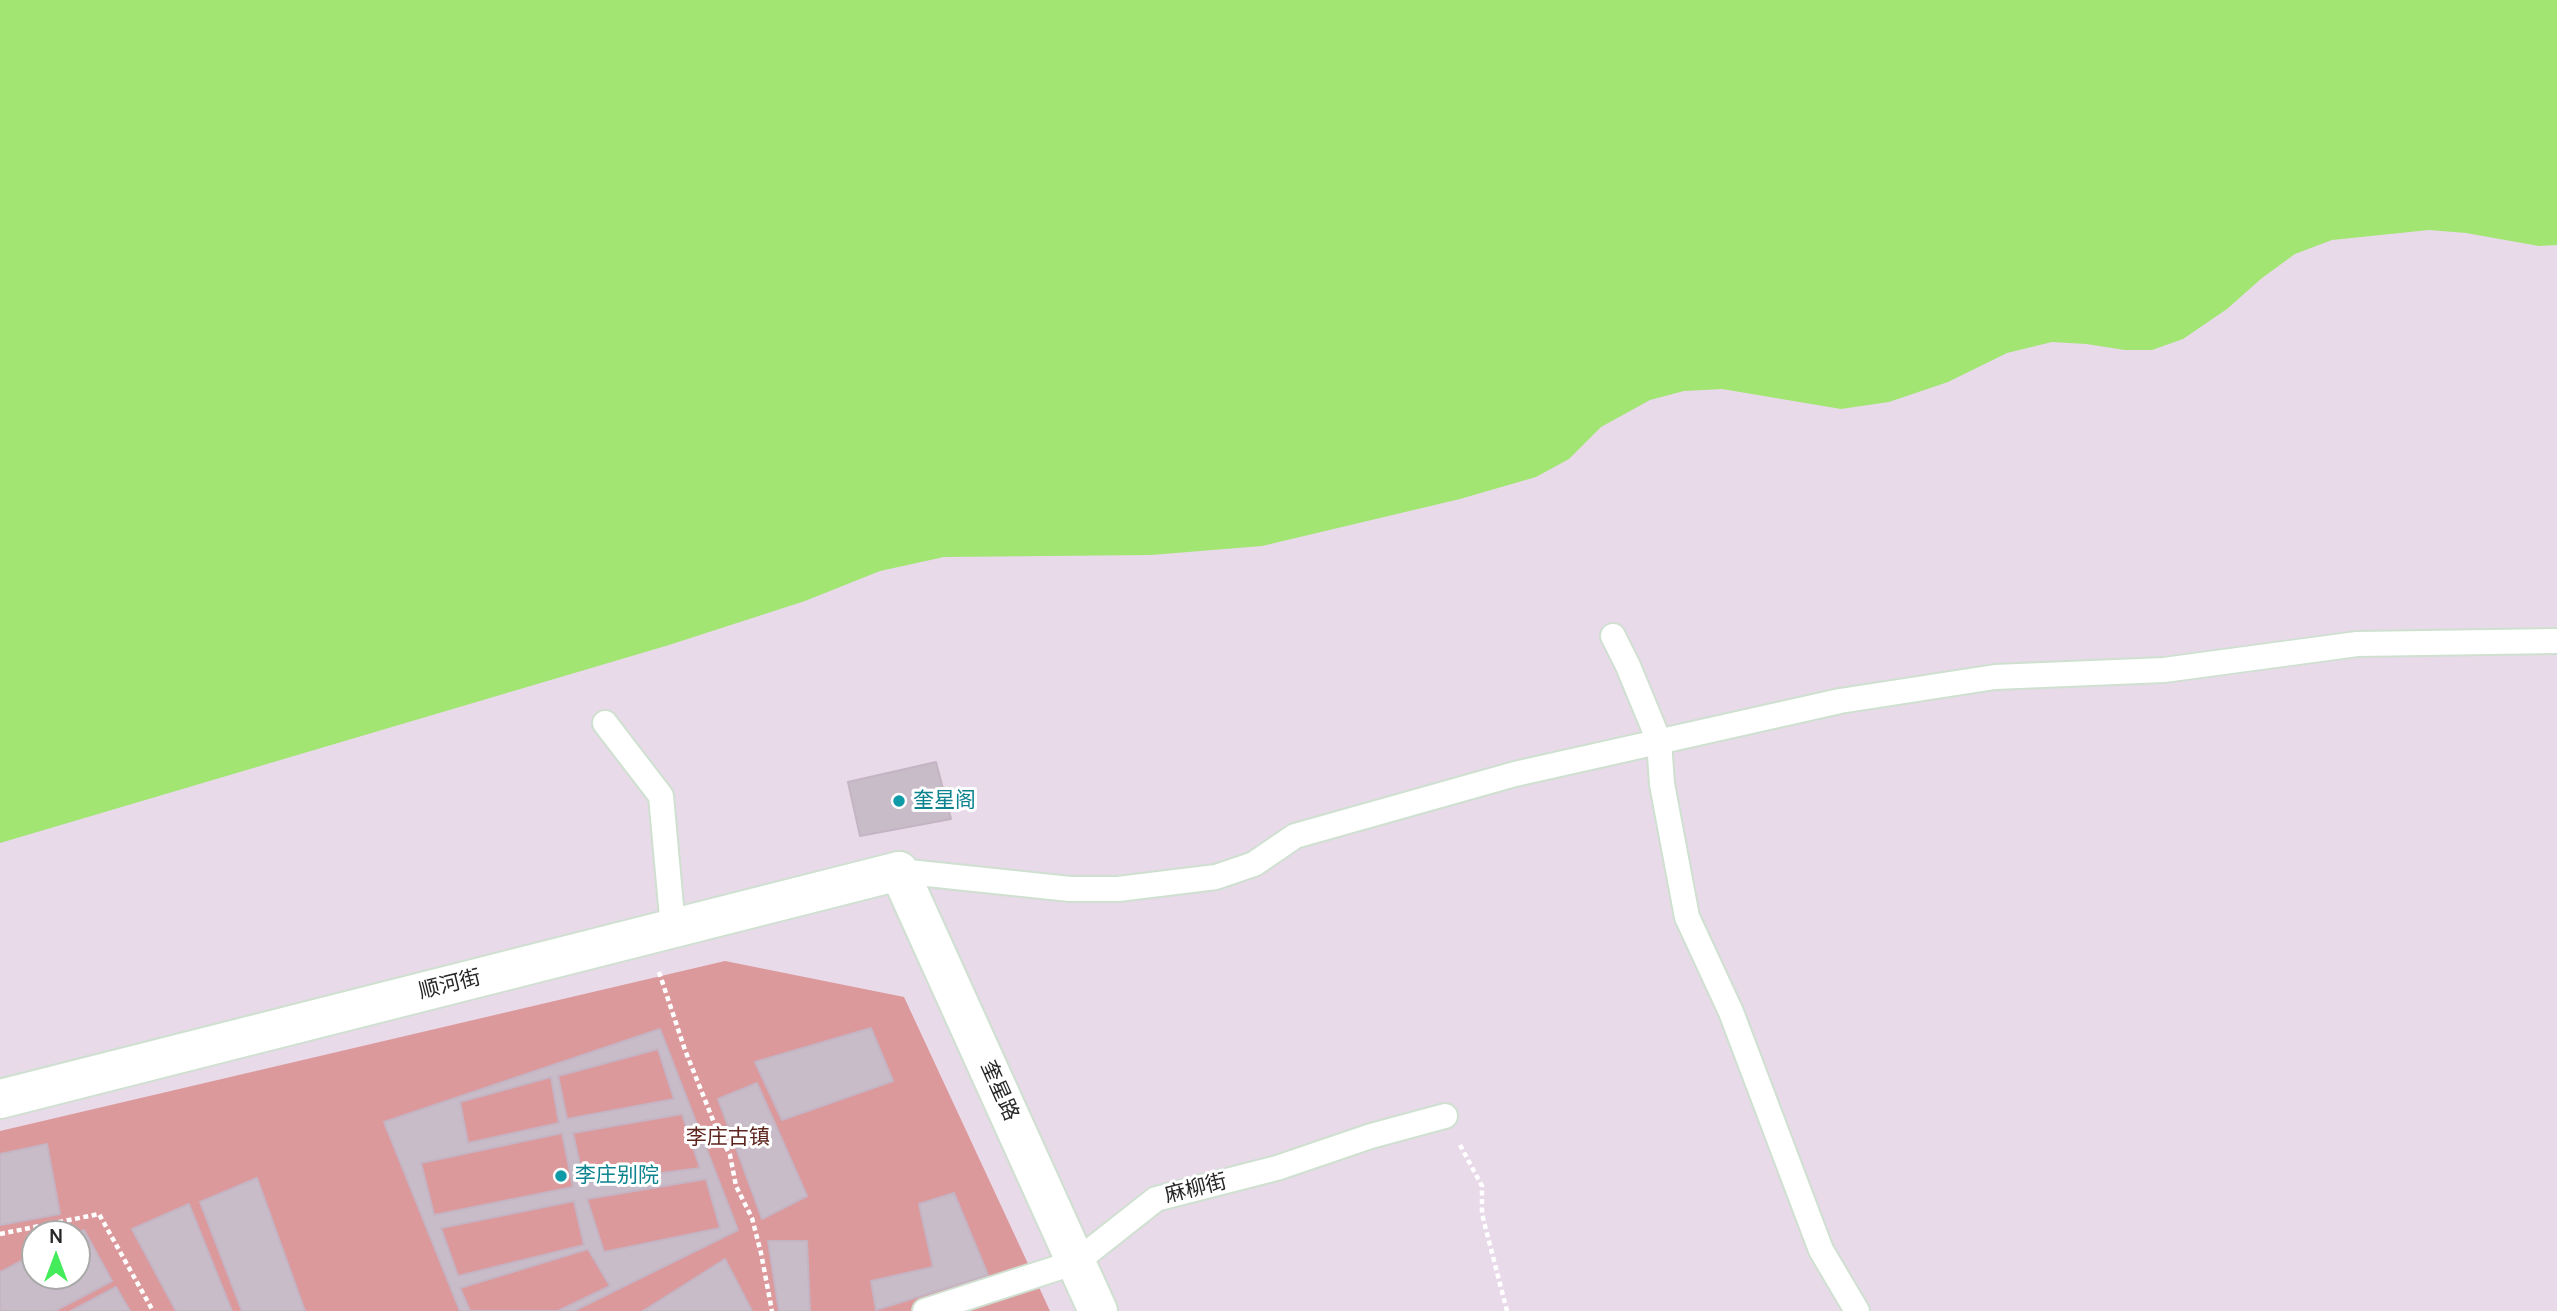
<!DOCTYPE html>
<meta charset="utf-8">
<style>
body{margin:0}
#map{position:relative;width:2557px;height:1311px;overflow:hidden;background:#e8dae9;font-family:Manrope,sans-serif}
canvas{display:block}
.north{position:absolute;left:21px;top:1220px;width:70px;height:70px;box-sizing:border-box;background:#fff;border:2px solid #a9a9a9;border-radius:50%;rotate:0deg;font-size:19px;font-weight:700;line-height:28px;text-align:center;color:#272727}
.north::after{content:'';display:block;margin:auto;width:24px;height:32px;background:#44ec5b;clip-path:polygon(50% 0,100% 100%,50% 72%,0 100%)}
</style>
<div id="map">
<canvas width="2557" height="1311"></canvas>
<div class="north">N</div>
</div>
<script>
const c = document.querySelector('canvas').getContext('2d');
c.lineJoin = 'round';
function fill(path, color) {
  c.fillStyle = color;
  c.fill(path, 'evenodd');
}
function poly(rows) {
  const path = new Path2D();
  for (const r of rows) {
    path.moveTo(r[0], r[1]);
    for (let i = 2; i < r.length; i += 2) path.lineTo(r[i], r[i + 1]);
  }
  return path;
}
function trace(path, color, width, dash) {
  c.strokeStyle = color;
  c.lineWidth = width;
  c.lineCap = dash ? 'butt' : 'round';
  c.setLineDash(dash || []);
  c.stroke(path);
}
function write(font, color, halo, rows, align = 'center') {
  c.font = font + ' Manrope,"Noto Sans SC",sans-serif';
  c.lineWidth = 6;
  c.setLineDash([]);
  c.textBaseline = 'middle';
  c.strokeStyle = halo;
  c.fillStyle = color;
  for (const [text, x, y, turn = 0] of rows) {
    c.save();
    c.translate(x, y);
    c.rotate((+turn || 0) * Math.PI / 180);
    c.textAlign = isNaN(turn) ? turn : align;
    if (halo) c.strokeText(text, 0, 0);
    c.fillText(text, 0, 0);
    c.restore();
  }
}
fill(poly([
 [725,961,904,997,1050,1311,0,1311,0,1131],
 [35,1234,77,1234,77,1276,35,1276]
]), '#dc999b');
fill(poly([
 [0,0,2557,0,2557,245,2539,246,2466,233,2429,230,2332,240,2295,254,2262,278,2227,309,2183,339,2152,350,2125,350,2086,344,2052,342,2007,353,1948,382,1889,402,1841,409,1722,389,1684,391,1650,400,1601,427,1569,459,1536,477,1460,499,1262,546,1151,555,944,557,880,571,805,601,669,645,0,843]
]), '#a2e573');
const building = poly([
 [936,762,951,819,860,836,848,782,936,762],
 [871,1028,893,1081,782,1120,755,1062,871,1028],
 [660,1029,738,1230,574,1311,460,1311,384,1122,660,1029],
 [658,1049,674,1099,567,1119,558,1076,658,1049],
 [551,1077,559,1123,468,1143,460,1102,551,1077],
 [757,1083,807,1196,762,1219,718,1099,757,1083],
 [682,1114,700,1168,584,1183,573,1133,682,1114],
 [562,1133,573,1187,434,1215,421,1163,562,1133],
 [47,1144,60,1214,0,1225,0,1154,47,1144],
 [257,1178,305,1311,242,1311,200,1202,257,1178],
 [706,1179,720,1228,604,1252,587,1199,706,1179],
 [954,1193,988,1275,876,1310,871,1281,933,1267,919,1204,954,1193],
 [574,1201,584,1245,458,1276,441,1228,574,1201],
 [189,1204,232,1311,176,1311,132,1229,189,1204],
 [84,1230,112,1281,55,1311,0,1311,0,1272,35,1254,35,1276,77,1276,76,1234,84,1230],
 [768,1241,807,1241,810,1311,779,1311,768,1241],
 [588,1249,610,1286,558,1311,470,1311,460,1288,588,1249],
 [725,1259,752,1311,643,1311,725,1259],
 [116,1287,130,1311,71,1311,116,1287]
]);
fill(building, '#c8bcc8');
trace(building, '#c4b4c4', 2);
const lane = poly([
 [1613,636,1628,666,1659,741,1662,784,1687,917,1731,1012,1821,1250,1857,1311],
 [605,723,661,796,673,928],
 [899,871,1070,889,1118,889,1216,877,1254,864,1295,836,1515,774,1840,701,1995,677,2164,670,2357,644,2557,641],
 [925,1311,1076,1262,1156,1199,1277,1168,1371,1136,1445,1116]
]);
const street = poly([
 [0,1099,899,871]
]);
const secondary = poly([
 [899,871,1098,1311]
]);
trace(lane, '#cfe0d1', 28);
trace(street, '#cfe0d1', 42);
trace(secondary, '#cfe0d1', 42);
trace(poly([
 [659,972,685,1050,717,1130,730,1155,736,1186,752,1218,761,1253,772,1311],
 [1460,1145,1482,1186,1482,1214,1507,1311],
 [0,1234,99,1214,153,1311]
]), '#fff', 4.5, [5, 3.5]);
trace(lane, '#fff', 24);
trace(street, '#fff', 38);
trace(secondary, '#fff', 38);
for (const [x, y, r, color] of [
 [899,801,7,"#0f9aa8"],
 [561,1176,7,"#0f9aa8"]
]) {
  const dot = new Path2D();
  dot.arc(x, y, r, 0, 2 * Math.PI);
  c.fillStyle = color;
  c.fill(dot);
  trace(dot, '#fff', 2.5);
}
write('21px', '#0d838f', '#fff', [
 ["奎星阁",913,801],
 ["李庄别院",575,1176]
], 'left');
write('21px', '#272727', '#fff', [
 ["顺河街",450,985,-14],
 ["奎星路",999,1091,66],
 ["麻柳街",1196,1189,-14]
]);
write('21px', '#5e251e', '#fff', [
 ["李庄古镇",728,1138]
]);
</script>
